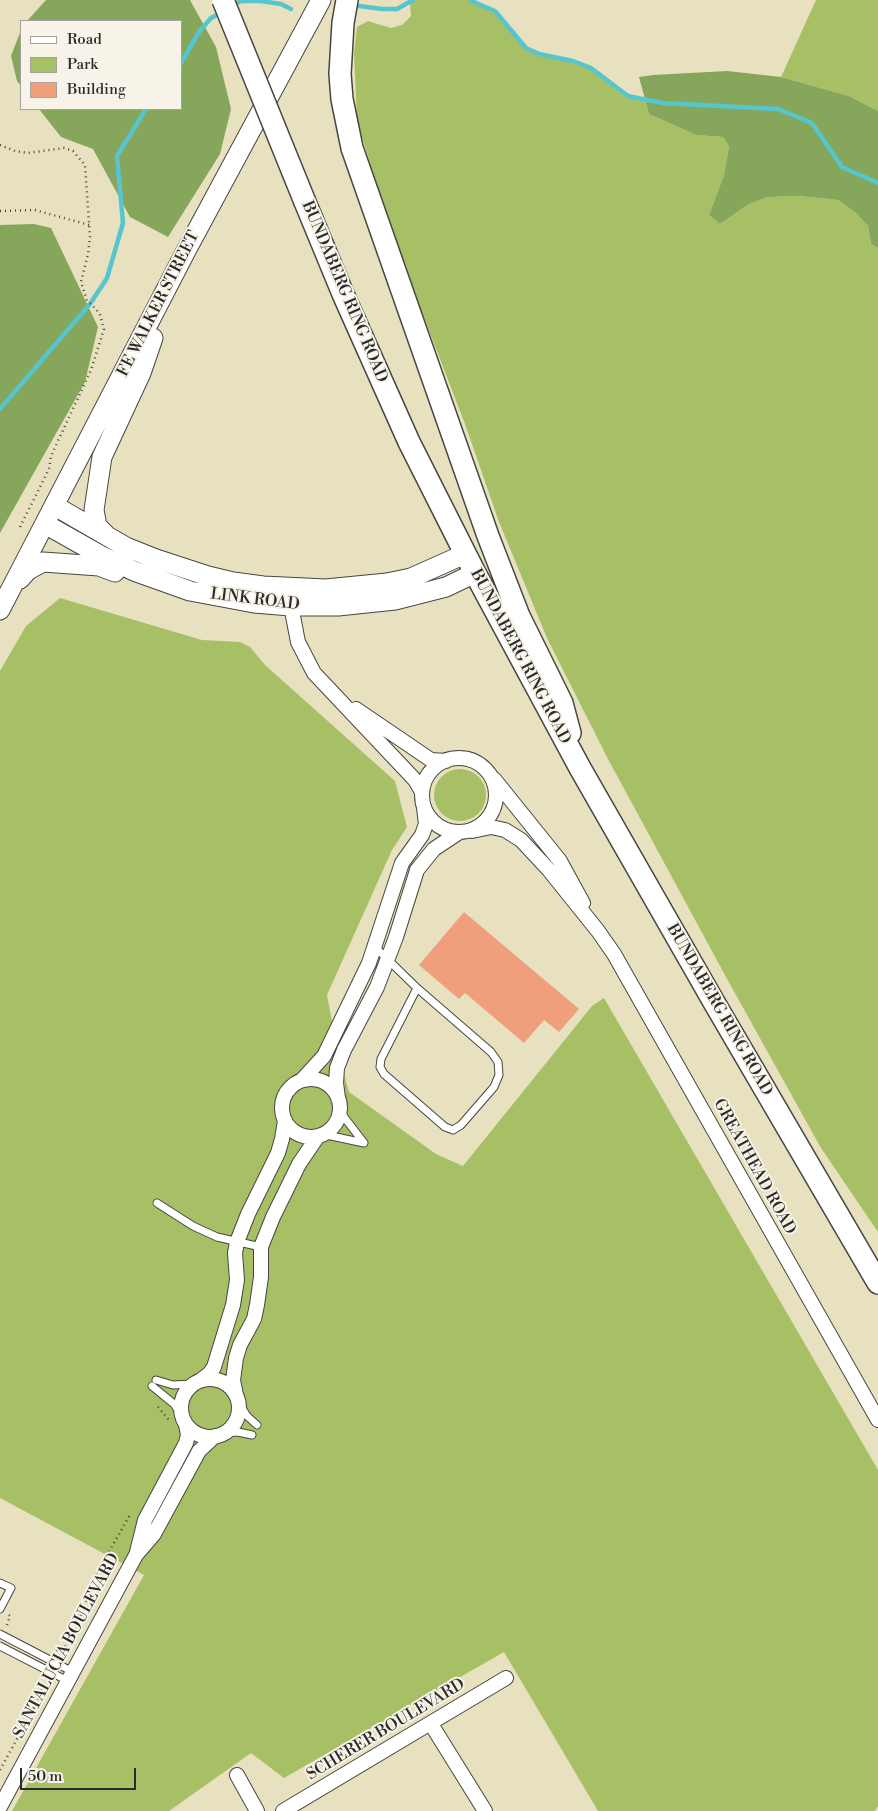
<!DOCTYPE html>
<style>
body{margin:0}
#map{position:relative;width:878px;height:1811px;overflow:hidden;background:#e8e1bf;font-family:"Libre Bodoni",serif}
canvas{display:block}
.legend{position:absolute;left:20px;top:20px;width:162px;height:90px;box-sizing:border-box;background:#f7f3e8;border:1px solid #a5a39c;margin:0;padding:6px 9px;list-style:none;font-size:15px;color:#2b2b2b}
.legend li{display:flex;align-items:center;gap:10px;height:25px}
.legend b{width:25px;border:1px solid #a5a39c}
.scale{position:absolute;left:20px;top:1768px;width:116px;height:22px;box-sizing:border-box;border:2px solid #2b2b2b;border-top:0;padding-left:6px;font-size:15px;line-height:18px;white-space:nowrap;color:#2b2b2b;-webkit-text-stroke:4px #f7f3e8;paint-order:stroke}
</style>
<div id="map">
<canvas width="878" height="1811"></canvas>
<ul class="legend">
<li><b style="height:6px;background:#fff"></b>Road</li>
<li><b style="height:14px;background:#a7c066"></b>Park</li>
<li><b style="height:14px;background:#f09f7d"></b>Building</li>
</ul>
<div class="scale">50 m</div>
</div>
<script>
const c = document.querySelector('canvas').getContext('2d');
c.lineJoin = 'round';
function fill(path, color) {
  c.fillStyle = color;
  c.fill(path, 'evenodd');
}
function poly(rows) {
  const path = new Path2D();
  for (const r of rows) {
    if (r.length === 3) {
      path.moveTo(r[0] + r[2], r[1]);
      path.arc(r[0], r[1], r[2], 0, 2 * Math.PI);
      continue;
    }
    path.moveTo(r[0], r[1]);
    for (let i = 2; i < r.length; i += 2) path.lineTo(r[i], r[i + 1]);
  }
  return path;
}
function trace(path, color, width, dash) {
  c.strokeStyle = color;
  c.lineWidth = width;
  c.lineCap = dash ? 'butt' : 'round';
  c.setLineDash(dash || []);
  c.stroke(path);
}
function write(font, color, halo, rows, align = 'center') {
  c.font = font + ' "Libre Bodoni",serif';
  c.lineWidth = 4;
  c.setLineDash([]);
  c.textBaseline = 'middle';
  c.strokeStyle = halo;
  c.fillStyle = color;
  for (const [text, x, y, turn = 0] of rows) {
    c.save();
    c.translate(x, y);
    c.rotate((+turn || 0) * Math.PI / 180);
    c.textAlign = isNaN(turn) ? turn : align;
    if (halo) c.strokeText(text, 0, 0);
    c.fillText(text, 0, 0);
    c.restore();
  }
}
fill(poly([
 [413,0,471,0,476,3,495,11,526,48,539,54,573,61,591,68,628,96,645,100,649,114,696,135,723,137,729,146,724,175,709,215,720,224,749,204,768,197,799,196,838,200,856,213,868,226,871,244,878,248,878,1232,821,1148,726,977,608,759,547,638,499,522,465,424,388,224,357,120,354,53,357,27,368,21,391,28,402,25,411,16,410,3],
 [816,0,878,0,878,111,849,96,781,77],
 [60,598,202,640,240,642,250,647,265,665,395,781,407,827,392,850,327,995,338,1053,349,1092,436,1154,463,1166,592,1006,604,998,878,1470,878,1806,875,1811,598,1811,504,1652,284,1778,251,1753,169,1811,12,1811,144,1575,0,1498,0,671,26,626],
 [460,795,26]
]), '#a7c066');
fill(poly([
 [46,0,190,0,216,47,231,109,220,154,168,237,130,217,93,149,61,137,39,109,181,109,181,21,27,21],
 [21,30,21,86,17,81,11,56],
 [727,71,781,77,849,96,878,111,878,248,871,244,868,226,856,213,838,200,799,196,768,197,749,204,720,224,709,215,724,175,729,146,723,137,696,135,649,114,639,77,653,75],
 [34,224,51,228,98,327,85,382,0,533,0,225]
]), '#85a65b');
trace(poly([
 [471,0,476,3,495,11,526,48,539,54,573,61,591,68,628,96,662,103,778,109,812,123,842,167,878,183],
 [233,5,241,1,261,1,281,4,291,9],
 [359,6,382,9,397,9,413,0],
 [181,63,199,32,211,18,222,12],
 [0,409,90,304,107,278,123,223,117,156,146,109]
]), '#57c5cd', 4.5);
fill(poly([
 [464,912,579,1009,559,1032,544,1020,524,1043,465,993,459,999,419,965]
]), '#f09f7d');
const lane = poly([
 [376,948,417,988],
 [417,988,491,1052,498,1062,499,1075,494,1087,461,1125,453,1130,445,1127,384,1074,380,1067,381,1059,417,988],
 [322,1134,364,1143,344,1117,339,1107],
 [157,1203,193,1226,217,1237,261,1247],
 [156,1380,173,1385,193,1384],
 [152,1386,174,1404,182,1416],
 [239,1403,247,1416,257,1425],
 [224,1433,238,1432,252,1435],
 [0,1583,11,1588,0,1609],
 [0,1634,73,1672],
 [0,1646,68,1681]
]);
const street = poly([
 [291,606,298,642,314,673,415,780,422,792],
 [356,709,431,760,446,761],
 [459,795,37],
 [494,779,560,861,583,903],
 [472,831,491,827,505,830,521,840,549,870,598,931,614,954,878,1420],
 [311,1108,29],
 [302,1080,324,1056,369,963,402,863,422,835,426,824,424,808],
 [338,1098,336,1083,337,1068,344,1050,377,987,396,937,417,870,434,849,458,833],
 [210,1408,29],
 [201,1380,210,1373,214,1367,233,1305,237,1280,235,1253,237,1242,248,1214,278,1153,282,1139,285,1121],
 [236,1395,233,1380,236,1358,240,1345,254,1319,257,1305,261,1277,261,1247,273,1217,299,1164,318,1136],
 [137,1552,145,1520,186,1443,188,1435,186,1425],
 [431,1724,485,1811],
 [237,1775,257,1811],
 [0,1807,136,1555,154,1534,199,1451,215,1436],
 [283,1811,506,1678]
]);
const secondary = poly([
 [55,506,126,547,156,559,208,576,233,582,263,586,326,589,387,583,411,578,465,554],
 [45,524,100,555,134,571,190,591,254,603,291,606,338,606,395,600,446,587,475,573],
 [106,535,97,526,94,510,102,457,141,373,153,338],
 [20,579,28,570,43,562,99,566,115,572],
 [0,610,187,249,321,0]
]);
const primary = poly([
 [347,0,343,23,340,74,342,99,352,148,488,536,519,616,562,703,570,733],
 [305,202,343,294,409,442,475,573,580,768,715,1004,878,1283]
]);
trace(lane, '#474641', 9);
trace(street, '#474641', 16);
trace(secondary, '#474641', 21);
trace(primary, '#474641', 24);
trace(poly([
 [0,145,15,151,28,153,64,148,73,151,85,165,90,237,88,254,81,282,87,300,96,309,100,315,104,329,91,370,51,456,49,469,20,527,23,529],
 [0,211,35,210,89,225],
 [158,1407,169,1420],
 [7,1625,10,1616,9,1615],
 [56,1651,66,1646,76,1628,97,1573,131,1513],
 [0,1770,41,1695,42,1685,40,1678]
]), '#474641', 2.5, [1, 4]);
trace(lane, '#fff', 7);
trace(street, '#fff', 14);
trace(secondary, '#fff', 19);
trace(primary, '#fff', 21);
const primaryBridge = poly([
 [223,0,305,202]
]);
trace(primaryBridge, '#474641', 24, []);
trace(primaryBridge, '#fff', 21);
write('16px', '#2b2b2b', '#f7f3e8', [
 ["BUNDABERG RING ROAD",344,292,67],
 ["FE WALKER STREET",159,304,-63],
 ["LINK ROAD",255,600,7],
 ["BUNDABERG RING ROAD",520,657,62],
 ["BUNDABERG RING ROAD",719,1010,60],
 ["GREATHEAD ROAD",754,1167,61],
 ["SANTALUCIA BOULEVARD",67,1646,-62],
 ["SCHERER BOULEVARD",386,1730,-31]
]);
</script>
